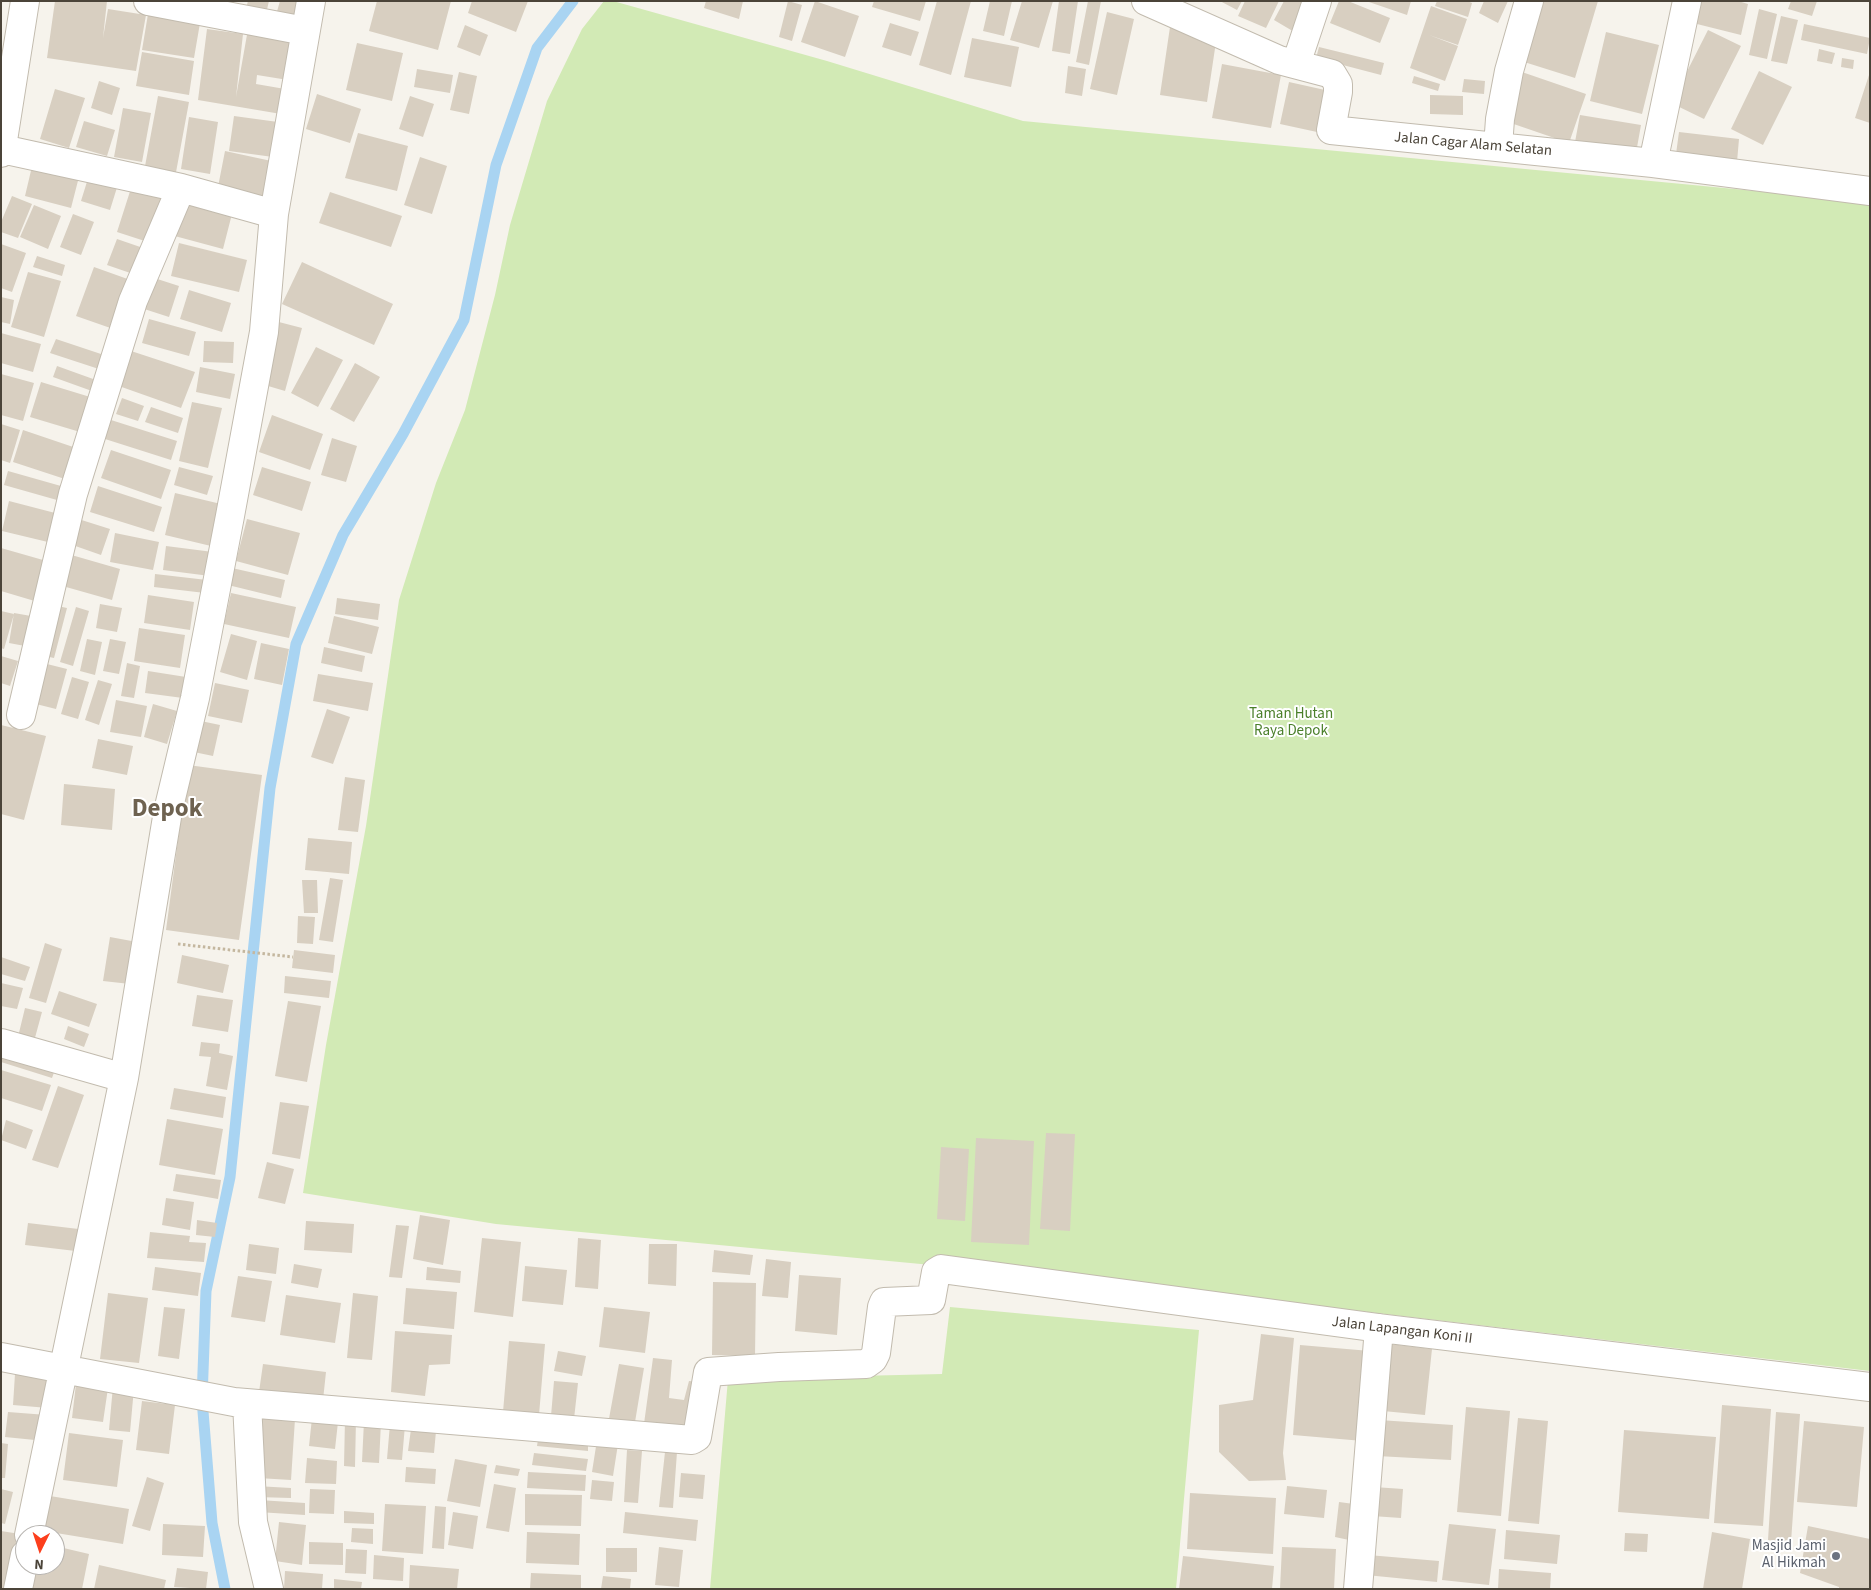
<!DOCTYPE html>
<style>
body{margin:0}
#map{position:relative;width:1871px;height:1590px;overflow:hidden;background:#f6f3ec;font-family:"Source Sans 3",sans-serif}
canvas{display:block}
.frame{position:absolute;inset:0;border:2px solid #4b4439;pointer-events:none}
.north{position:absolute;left:15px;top:1525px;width:50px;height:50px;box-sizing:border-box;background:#fff;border:1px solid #b7b4b0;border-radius:50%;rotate:184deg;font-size:14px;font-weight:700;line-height:20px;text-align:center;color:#4b4439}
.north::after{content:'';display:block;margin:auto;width:18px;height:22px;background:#fc3f1d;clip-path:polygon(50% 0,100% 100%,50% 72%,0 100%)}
</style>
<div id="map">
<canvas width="1871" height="1590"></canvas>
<div class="frame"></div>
<div class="north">N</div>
</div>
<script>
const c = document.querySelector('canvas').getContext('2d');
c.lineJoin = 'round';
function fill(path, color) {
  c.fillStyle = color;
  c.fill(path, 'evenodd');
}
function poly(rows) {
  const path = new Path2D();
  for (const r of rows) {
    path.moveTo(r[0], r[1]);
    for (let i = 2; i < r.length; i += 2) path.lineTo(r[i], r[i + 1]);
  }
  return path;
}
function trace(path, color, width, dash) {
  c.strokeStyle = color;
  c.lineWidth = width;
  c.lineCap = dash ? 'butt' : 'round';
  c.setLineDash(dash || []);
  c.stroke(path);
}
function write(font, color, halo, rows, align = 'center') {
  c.font = font + ' "Source Sans 3",sans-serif';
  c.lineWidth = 4;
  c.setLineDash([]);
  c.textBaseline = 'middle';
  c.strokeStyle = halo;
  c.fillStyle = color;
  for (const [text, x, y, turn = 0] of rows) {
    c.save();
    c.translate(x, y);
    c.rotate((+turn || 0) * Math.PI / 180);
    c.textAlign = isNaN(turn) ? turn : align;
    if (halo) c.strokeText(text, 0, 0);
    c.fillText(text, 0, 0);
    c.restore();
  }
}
fill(poly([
 [604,1,613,1,827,61,1023,121,1787,194,1870,204,1870,1371,1112,1282,496,1224,303,1193,326,1045,366,826,399,600,436,483,465,410,495,295,510,225,547,101,582,29],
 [950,1307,1199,1330,1176,1589,710,1589,728,1379,942,1374]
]), '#d2eab5');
trace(poly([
 [225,1589,212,1523,202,1399,206,1291,230,1177,270,788,296,644,343,535,403,434,464,320,496,165,537,48,573,1]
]), '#a9d4f2', 11);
fill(poly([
 [55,1,107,1,103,38,108,9,146,15,136,71,47,58],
 [248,1,269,1,264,22,244,16],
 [280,1,302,1,296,28,274,22],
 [377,1,451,1,438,50,369,31],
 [472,1,528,1,516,32,468,13],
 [706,1,743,1,739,19,704,8],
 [788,1,802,5,792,41,779,37],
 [815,1,859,16,845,57,801,42],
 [874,1,926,1,920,21,872,7],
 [937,1,971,1,951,75,919,65],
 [990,1,1012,1,1004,36,983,31],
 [1022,1,1053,1,1039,48,1010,40],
 [1059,1,1078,1,1070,54,1052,51],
 [1088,1,1101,1,1089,65,1076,62],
 [1220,1,1242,1,1237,10],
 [1245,1,1279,1,1266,28,1238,16],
 [1284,1,1311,1,1296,33,1274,20],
 [1339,1,1348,1,1390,18,1380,43,1330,23],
 [1366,1,1411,1,1407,15],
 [1437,1,1467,1,1472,3,1468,17,1435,6],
 [1484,1,1508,1,1498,23,1479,13],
 [1540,1,1598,1,1575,78,1521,61],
 [1694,1,1738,1,1748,4,1741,35,1689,22],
 [1791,1,1817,1,1812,16,1788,9],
 [1431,6,1467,19,1458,45,1429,35,1458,46,1445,81,1410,68],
 [1759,9,1777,14,1767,59,1749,55],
 [1107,12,1134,19,1117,95,1090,89],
 [148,14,200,23,194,58,142,50],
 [1781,16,1798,20,1787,64,1771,61],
 [890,23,919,32,911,56,882,47],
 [1804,24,1870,38,1867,54,1801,40],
 [465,25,488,35,480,56,457,47],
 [1170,27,1217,35,1207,102,1160,95],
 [207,29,243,34,236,97,248,29,295,37,288,80,257,75,256,84,285,89,281,114,198,100],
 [1708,30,1741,46,1704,119,1671,103],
 [1606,32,1659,45,1642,114,1590,101],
 [972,38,1019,47,1011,87,964,77],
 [357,43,403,53,392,101,346,90],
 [1319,47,1384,63,1381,75,1316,58],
 [1819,49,1835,53,1832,64,1817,61],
 [142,52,194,61,189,95,136,86],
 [1842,58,1854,60,1853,69,1841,67],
 [1222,64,1281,75,1271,128,1212,118],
 [1068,66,1086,69,1082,96,1065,93],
 [417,69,453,75,450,93,414,87],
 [1519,71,1586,94,1569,143,1502,120],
 [1759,71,1792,87,1763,145,1731,129],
 [459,72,477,76,469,114,450,110],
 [1869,75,1870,75,1870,123,1855,118],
 [1414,76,1440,84,1438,91,1412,83],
 [1464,79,1485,81,1484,94,1462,92],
 [99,81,120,88,112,115,91,108],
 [1289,82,1325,90,1317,132,1280,124],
 [55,89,85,98,69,148,40,139],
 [317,94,361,109,350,143,306,129],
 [1430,95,1463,96,1463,115,1430,114],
 [158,96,189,102,174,183,143,177],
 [410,96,434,104,423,137,399,129],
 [123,108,151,113,142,162,114,157],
 [1580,115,1641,125,1636,153,1575,142],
 [234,116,278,122,273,157,229,151],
 [189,117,218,122,210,174,181,169],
 [84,121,115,130,107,156,76,147],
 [1679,132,1739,139,1737,162,1676,154],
 [358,133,408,146,397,191,345,178],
 [225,151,276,162,267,203,217,192],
 [420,157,447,166,432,214,404,205],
 [34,158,81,169,71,208,25,196],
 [90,172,119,181,110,210,81,201],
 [133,182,170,194,154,244,117,232],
 [330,192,402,216,391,247,319,223],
 [12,196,32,204,18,238,1,232,1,222],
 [181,197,233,210,223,249,171,235],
 [34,205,61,216,48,249,20,237],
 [73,214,94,222,81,255,60,247],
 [117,239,149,250,139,276,107,265],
 [179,243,247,260,239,292,171,276],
 [1,244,26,253,12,292,1,288],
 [37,256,65,265,62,276,33,267],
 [302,262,393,304,374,345,282,304],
 [94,267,136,282,119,331,76,316],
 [28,272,61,281,44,337,11,327],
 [148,276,179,286,169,317,138,307],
 [189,290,231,303,222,332,180,319],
 [1,297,14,300,10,324,1,322],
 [149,319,196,332,189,356,142,343],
 [275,321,302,328,285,391,258,383],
 [1,333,41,344,33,372,1,363],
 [56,339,113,358,108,372,50,353],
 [204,341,234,342,233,363,203,362],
 [316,347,343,360,318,407,291,393],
 [128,350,195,372,181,408,116,385],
 [355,363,380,377,354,422,330,409],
 [57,366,107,384,103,395,53,377],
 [200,367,235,374,230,399,196,392],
 [1,374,34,383,23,421,1,415],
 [41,382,100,400,90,435,30,417],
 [122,398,144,406,138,421,116,414],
 [192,402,222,408,208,468,179,461],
 [151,407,183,418,178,433,145,422],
 [272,415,323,434,310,470,259,452],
 [111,420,177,441,171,460,105,439],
 [1,424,20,430,10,463,1,460],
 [23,430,85,451,74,482,13,462],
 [332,438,357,446,346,482,321,475],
 [111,450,171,470,161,499,101,478],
 [179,467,213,476,207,495,174,485],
 [262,467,311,482,302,511,253,495],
 [8,471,68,488,64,502,4,485],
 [98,486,162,507,154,532,90,512],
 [175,493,221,504,211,546,165,535],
 [9,501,59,514,52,543,2,531],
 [72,517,110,529,101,555,64,542],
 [247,519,300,533,288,575,236,561],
 [115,533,159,542,153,570,110,562],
 [166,546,213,552,210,576,163,570],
 [1,548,50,562,38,602,1,591],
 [68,554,120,569,112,600,59,585],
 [232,568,285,580,281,598,228,585],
 [155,574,207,580,205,593,154,587],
 [231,593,296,607,289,638,224,624],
 [148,595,194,602,190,630,144,623],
 [337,598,380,604,378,620,335,614],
 [100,604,122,608,117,632,96,628],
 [53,605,67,608,54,658,40,655],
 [76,607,89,611,73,666,60,662],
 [1,611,14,614,4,649,1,648],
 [14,613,31,616,25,646,9,643],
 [334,616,379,627,372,654,328,643],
 [139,628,185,635,180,668,134,661],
 [231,634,257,641,247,680,220,672],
 [87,639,102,642,95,675,80,671],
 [110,639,126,642,119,674,103,671],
 [261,643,289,649,282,685,254,679],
 [324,647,365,656,362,672,321,663],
 [1,656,18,661,10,686,1,683],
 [39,662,67,669,56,709,28,702],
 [127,663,140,666,134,698,121,696],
 [148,671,186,677,183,698,145,693],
 [318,674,373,683,368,711,313,701],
 [72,677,89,682,78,719,61,714],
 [98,680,112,684,99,725,85,720],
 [215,683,249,690,242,723,208,716],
 [116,700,147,706,141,737,110,732],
 [153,704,177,711,167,744,144,737],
 [327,709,350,717,333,764,311,757],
 [196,720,220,725,213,756,189,751],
 [1,725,46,736,24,820,1,814],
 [98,739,133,746,127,775,92,768],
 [188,765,262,775,239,940,166,930],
 [345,777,365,780,358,832,338,830],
 [64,784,115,789,112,830,61,825],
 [308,838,352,842,349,874,305,870],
 [330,878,343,880,333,942,319,940],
 [302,880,317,880,318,913,304,913],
 [298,916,315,917,313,944,297,943],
 [110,937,137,942,130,984,103,981],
 [45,943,62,949,46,1003,29,998],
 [294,950,335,955,333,973,292,968],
 [182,955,229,965,223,993,177,983],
 [1,957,30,967,25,981,1,974],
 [285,976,331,981,329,998,284,993],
 [1,983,23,988,17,1009,1,1006],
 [59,991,97,1004,89,1027,51,1014],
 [197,995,233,1000,228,1032,192,1026],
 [288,1001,321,1006,307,1082,275,1076],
 [25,1008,42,1012,33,1045,17,1041],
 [68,1026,89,1034,84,1047,64,1039],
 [201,1042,220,1044,219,1053,233,1056,227,1090,206,1086,211,1057,199,1056],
 [1,1049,56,1067,52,1078,1,1062],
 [1,1070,51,1085,42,1111,1,1098],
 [58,1086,84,1095,58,1168,32,1160],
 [174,1088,226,1097,223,1118,170,1109],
 [280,1102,309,1106,300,1159,272,1154],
 [167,1119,223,1129,215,1175,159,1165],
 [6,1120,33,1130,26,1149,1,1140],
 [1046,1133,1075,1134,1070,1231,1040,1229],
 [976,1138,1034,1141,1029,1245,971,1242],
 [941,1147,969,1149,965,1221,937,1219],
 [267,1162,294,1169,285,1204,258,1198],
 [176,1174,221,1180,218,1199,173,1191],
 [166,1198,194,1202,190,1230,162,1225],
 [420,1215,450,1220,443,1265,413,1259],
 [197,1220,217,1223,215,1237,196,1235],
 [306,1221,354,1224,352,1253,304,1250],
 [28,1223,87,1230,84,1252,25,1245],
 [396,1225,409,1226,402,1278,389,1277],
 [150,1232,190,1236,189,1242,206,1243,204,1262,147,1258],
 [482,1238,521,1242,513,1317,474,1312],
 [578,1238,601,1240,598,1289,575,1287],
 [249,1244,279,1248,276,1274,246,1270],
 [649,1244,677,1244,676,1286,648,1284],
 [714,1250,753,1255,750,1275,712,1272],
 [766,1259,791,1262,788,1298,762,1296],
 [294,1264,322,1269,318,1288,291,1283],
 [525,1266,567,1270,563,1305,522,1301],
 [155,1267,201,1273,198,1296,152,1290],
 [427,1267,461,1271,460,1283,426,1280],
 [799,1275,841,1278,837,1335,795,1331],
 [238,1276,272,1281,265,1322,231,1317],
 [713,1282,756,1283,755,1356,712,1355],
 [406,1288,457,1292,454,1329,403,1324],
 [108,1293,148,1298,139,1363,100,1359],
 [353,1293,378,1296,372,1360,347,1358],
 [286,1295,341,1303,335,1343,280,1335],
 [164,1307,185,1309,179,1359,158,1356],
 [604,1307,650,1312,645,1353,599,1347],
 [395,1331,452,1335,450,1364,429,1365,425,1396,391,1392],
 [1261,1334,1294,1338,1283,1453,1286,1480,1249,1481,1219,1452,1219,1405,1253,1400],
 [509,1341,545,1344,539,1415,503,1412],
 [1390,1344,1432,1349,1425,1415,1383,1411],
 [1300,1345,1370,1351,1363,1441,1293,1435],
 [558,1351,586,1356,582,1376,554,1371],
 [653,1358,672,1360,669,1398,684,1400,689,1381,700,1382,697,1436,643,1431],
 [263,1364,326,1372,323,1400,259,1392],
 [619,1364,644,1368,634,1428,608,1424],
 [15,1374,50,1376,48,1408,13,1405],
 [554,1381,578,1383,574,1419,551,1416],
 [76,1384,108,1388,103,1422,72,1418],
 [113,1386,134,1388,130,1432,109,1430],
 [142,1401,175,1405,169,1454,136,1450],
 [1722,1405,1771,1409,1763,1526,1714,1523],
 [1466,1407,1510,1411,1501,1516,1457,1512],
 [8,1412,47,1415,45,1441,5,1437],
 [1776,1412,1800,1414,1791,1542,1768,1540],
 [262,1417,295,1419,291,1480,258,1478],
 [312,1418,338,1422,335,1449,309,1446],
 [1518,1418,1548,1421,1539,1524,1508,1521],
 [345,1419,356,1419,355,1467,344,1466],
 [1379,1420,1453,1425,1451,1460,1377,1456],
 [364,1421,381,1422,379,1463,362,1462],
 [1804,1421,1864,1427,1857,1507,1797,1502],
 [390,1424,405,1425,402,1460,387,1459],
 [411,1429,436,1431,434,1453,408,1451],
 [1624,1430,1716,1437,1709,1519,1618,1512],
 [69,1433,123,1440,117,1487,63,1480],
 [538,1439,588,1443,588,1451,537,1446],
 [597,1440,618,1444,613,1476,592,1472],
 [1,1443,8,1444,5,1478,1,1478],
 [627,1450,642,1451,638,1503,624,1502],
 [665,1452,677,1452,673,1508,659,1507],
 [534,1453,588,1459,586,1471,532,1465],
 [307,1458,337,1461,336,1484,305,1483],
 [455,1459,487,1465,480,1507,447,1501],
 [496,1465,520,1469,518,1476,494,1473],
 [406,1467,436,1469,435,1484,405,1482],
 [528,1472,586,1475,585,1491,527,1488],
 [681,1473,705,1475,703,1499,679,1497],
 [147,1477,164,1483,150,1531,132,1526],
 [592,1480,614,1482,612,1501,590,1499],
 [494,1484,516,1488,509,1532,486,1528],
 [256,1486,291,1488,291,1498,256,1497],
 [1287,1486,1327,1490,1324,1518,1284,1514],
 [1374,1487,1403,1489,1401,1518,1372,1516],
 [1,1489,13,1492,5,1524,1,1523],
 [310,1489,335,1490,334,1514,309,1513],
 [1190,1493,1276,1498,1273,1554,1187,1549],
 [525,1494,582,1495,581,1526,525,1525],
 [50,1496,129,1509,123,1544,44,1531],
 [259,1500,305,1503,305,1515,258,1512],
 [1339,1502,1354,1504,1349,1540,1335,1537],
 [385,1504,426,1506,423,1554,382,1551],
 [435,1506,446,1507,444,1549,432,1548],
 [344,1511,374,1513,374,1524,344,1523],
 [453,1512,478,1516,473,1549,448,1545],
 [625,1512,698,1520,696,1541,623,1533],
 [279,1522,306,1525,302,1565,275,1561],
 [163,1524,205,1526,203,1557,162,1555],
 [1449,1524,1496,1529,1489,1585,1442,1580],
 [1808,1526,1870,1539,1870,1589,1839,1589,1839,1587,1800,1573],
 [352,1528,373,1529,373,1544,351,1542],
 [1506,1530,1560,1535,1557,1564,1504,1559],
 [1,1531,20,1534,10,1589,1,1589],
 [527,1532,580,1534,579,1565,526,1563],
 [1712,1532,1750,1539,1742,1589,1703,1589],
 [1625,1533,1648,1534,1647,1552,1624,1551],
 [309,1542,343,1543,343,1565,309,1564],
 [55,1546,89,1554,82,1589,28,1589,33,1565,55,1565],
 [659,1547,683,1550,679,1587,655,1585],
 [1282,1547,1336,1549,1334,1589,1280,1589],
 [606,1548,637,1548,637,1572,606,1572],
 [346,1549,367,1550,366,1574,345,1573],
 [374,1555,404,1558,403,1581,373,1579],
 [1368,1555,1439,1561,1437,1582,1366,1575],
 [1183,1556,1274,1566,1272,1589,1179,1589],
 [99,1565,166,1580,164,1589,94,1589],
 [410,1565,459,1569,457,1589,409,1589],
 [177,1568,208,1572,206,1589,174,1587],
 [1499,1569,1551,1573,1550,1589,1498,1589],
 [285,1571,323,1574,322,1589,284,1589],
 [531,1573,581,1575,581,1589,530,1589],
 [603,1576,631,1579,630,1589,601,1589],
 [334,1579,362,1582,361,1589,334,1589]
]), '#d8cfc1');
const minor = poly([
 [148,1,305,31],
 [1146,1,1279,60,1332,74,1338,84,1338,92,1331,130,1653,163,1870,191],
 [1296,64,1317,1],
 [1498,147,1500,119,1509,71,1529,1],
 [2,149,181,188,274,214],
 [1,153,25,1],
 [1653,163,1687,1],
 [21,715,73,494,133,301,181,188],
 [1,1043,124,1078],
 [1,1357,234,1402,692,1440,697,1437,708,1372,779,1367,866,1364,873,1359,876,1353,882,1307,884,1302,931,1300,936,1272,941,1269,1379,1328,1870,1387],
 [247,1403,253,1522,269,1589],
 [29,1535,124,1078,168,811,195,698,230,516,264,332,274,214,311,1],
 [18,1589,25,1555],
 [1358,1589,1379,1328]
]);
trace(minor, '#c2bbae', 30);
trace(poly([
 [178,944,293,957]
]), '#c4b79f', 3, [2.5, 2.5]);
trace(minor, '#fff', 28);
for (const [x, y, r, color] of [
 [1836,1556,5,"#6b7280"]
]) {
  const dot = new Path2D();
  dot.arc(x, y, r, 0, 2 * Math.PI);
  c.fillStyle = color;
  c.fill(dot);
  trace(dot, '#fff', 2);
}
write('15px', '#4b4439', '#fff', [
 ["Jalan Cagar Alam Selatan",1473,145,5],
 ["Jalan Lapangan Koni II",1402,1331,7]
]);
write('15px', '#4a7f2a', '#fff', [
 ["Taman Hutan",1291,715],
 ["Raya Depok",1291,732]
]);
write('15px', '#5b616d', '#fff', [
 ["Masjid Jami",1826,1547],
 ["Al Hikmah",1826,1564]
], 'right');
write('bold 25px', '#6e6250', '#fff', [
 ["Depok",167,811]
]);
</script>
